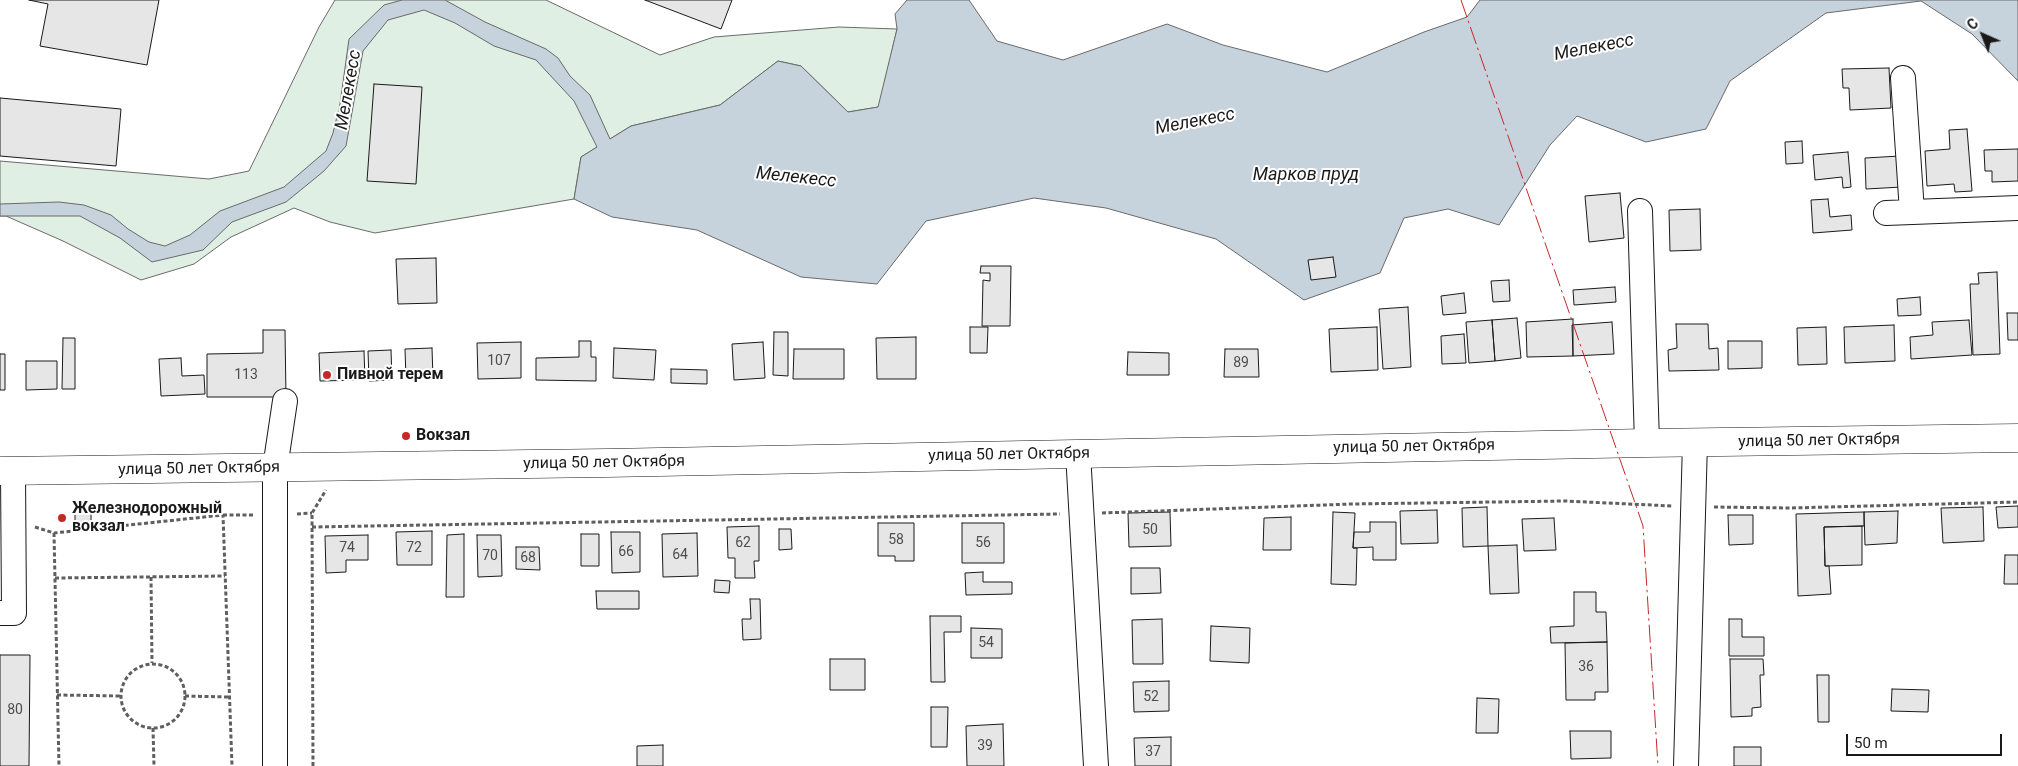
<!DOCTYPE html>
<meta charset="utf-8">
<style>
body{margin:0}
#map{position:relative;width:2018px;height:766px;overflow:hidden;background:#fff;font-family:Roboto,sans-serif}
canvas{display:block}
.north{position:absolute;left:1958px;top:10px;width:50px;height:50px;-webkit-text-stroke:4px #fff;paint-order:stroke;rotate:316deg;font-size:14px;font-weight:700;line-height:20px;text-align:center;color:#1a1a1a}
.north::after{content:'';display:block;margin:auto;width:18px;height:22px;background:#1a1a1a;clip-path:polygon(50% 0,100% 100%,50% 72%,0 100%)}
.scale{position:absolute;left:1846px;top:734px;width:156px;height:22px;box-sizing:border-box;border:2px solid #1a1a1a;border-top:0;padding-left:6px;font-size:15px;line-height:18px;white-space:nowrap;color:#1a1a1a;-webkit-text-stroke:4px #fff;paint-order:stroke}
</style>
<div id="map">
<canvas width="2018" height="766"></canvas>
<div class="north">С</div>
<div class="scale">50 m</div>
</div>
<script>
const c = document.querySelector('canvas').getContext('2d');
c.lineJoin = 'round';
function fill(path, color) {
  c.fillStyle = color;
  c.fill(path, 'evenodd');
}
function poly(rows) {
  const path = new Path2D();
  for (const r of rows) {
    if (r.length === 3) {
      path.moveTo(r[0] + r[2], r[1]);
      path.arc(r[0], r[1], r[2], 0, 2 * Math.PI);
      continue;
    }
    path.moveTo(r[0], r[1]);
    for (let i = 2; i < r.length; i += 2) path.lineTo(r[i], r[i + 1]);
  }
  return path;
}
function trace(path, color, width, dash) {
  c.strokeStyle = color;
  c.lineWidth = width;
  c.lineCap = dash ? 'butt' : 'round';
  c.setLineDash(dash || []);
  c.stroke(path);
}
function write(font, color, halo, rows, align = 'center') {
  c.font = font + ' Roboto,sans-serif';
  c.lineWidth = 4;
  c.setLineDash([]);
  c.textBaseline = 'middle';
  c.strokeStyle = halo;
  c.fillStyle = color;
  for (const [text, x, y, turn = 0] of rows) {
    c.save();
    c.translate(x, y);
    c.rotate((+turn || 0) * Math.PI / 180);
    c.textAlign = isNaN(turn) ? turn : align;
    if (halo) c.strokeText(text, 0, 0);
    c.fillText(text, 0, 0);
    c.restore();
  }
}
const green = poly([
 [335,0,546,0,660,55,714,37,839,27,897,29,879,107,848,112,801,66,778,61,720,105,631,126,581,157,574,199,375,233,330,222,294,208,231,237,194,264,141,280,63,241,6,216,0,216,0,161,209,179,249,171,319,27,335,0]
]);
fill(green, '#e0efe3');
trace(green, '#6a6a6a', 1);
const water = poly([
 [402,0,445,0,485,22,546,49,558,58,570,76,590,95,610,139,631,126,720,105,778,61,801,66,848,112,878,107,897,29,895,14,907,0,969,0,997,41,1063,60,1167,24,1223,45,1327,72,1424,32,1467,17,1480,0,2018,0,2018,81,1972,34,1921,1,1826,13,1730,81,1706,129,1646,142,1577,116,1550,145,1499,225,1448,209,1404,218,1380,273,1304,300,1216,239,1106,208,1034,198,926,221,877,284,801,277,697,230,612,217,574,199,581,157,597,147,574,101,536,60,494,46,455,23,424,10,388,20,363,51,346,146,324,171,286,202,232,222,203,250,152,262,120,238,80,216,0,216,0,204,59,202,84,205,111,215,128,229,149,242,165,246,190,235,220,211,284,187,326,151,333,133,340,104,349,39,384,5,402,0]
]);
fill(water, '#c6d2dc');
trace(water, '#6a6a6a', 1);
const building = poly([
 [29,0,159,0,147,65,40,46,48,4,29,0],
 [645,0,732,0,721,29,645,0],
 [1889,68,1891,108,1850,110,1849,88,1843,88,1842,69,1889,68],
 [374,84,422,87,416,184,367,181,374,84],
 [0,98,121,109,116,166,0,156,0,98],
 [1967,129,1972,191,1955,192,1954,184,1927,186,1925,151,1950,149,1949,130,1967,129],
 [1802,141,1803,163,1786,164,1785,142,1802,141],
 [2018,149,2018,181,1992,182,1992,171,1985,171,1984,150,2018,149],
 [1848,152,1851,187,1843,188,1842,177,1815,180,1813,155,1848,152],
 [1900,156,1902,187,1866,189,1865,158,1900,156],
 [1620,193,1624,238,1589,242,1585,196,1620,193],
 [1828,199,1830,217,1851,215,1852,230,1813,233,1811,200,1828,199],
 [1700,209,1701,250,1670,251,1669,210,1700,209],
 [1333,257,1336,277,1311,280,1308,260,1333,257],
 [436,258,437,303,398,304,396,259,436,258],
 [981,266,1011,266,1010,326,982,326,983,280,990,281,990,273,980,273,981,266],
 [1997,272,2000,354,1973,355,1970,284,1979,284,1978,273,1997,272],
 [1509,280,1510,301,1493,302,1491,281,1509,280],
 [1615,287,1616,302,1574,305,1573,290,1615,287],
 [1464,293,1466,313,1443,315,1441,296,1464,293],
 [1920,297,1921,315,1898,316,1897,299,1920,297],
 [1408,307,1411,367,1383,369,1379,309,1408,307],
 [2007,313,2018,313,2018,340,2008,340,2007,313],
 [1517,318,1521,358,1495,361,1492,320,1517,318],
 [1573,319,1573,356,1527,357,1526,322,1573,319],
 [1492,320,1495,361,1469,363,1466,322,1492,320],
 [1969,320,1972,355,1911,359,1910,337,1933,335,1932,322,1969,320],
 [1612,322,1614,354,1573,356,1572,325,1612,322],
 [1676,324,1708,324,1709,349,1718,348,1719,370,1669,371,1668,350,1677,348,1676,324],
 [1894,325,1895,361,1845,363,1844,327,1894,325],
 [970,327,988,327,987,353,970,353,970,327],
 [1377,327,1378,370,1331,372,1329,329,1377,327],
 [1826,327,1827,364,1798,365,1797,328,1826,327],
 [263,330,285,330,286,397,207,397,207,354,263,353,263,330],
 [774,332,788,332,788,376,773,375,774,332],
 [1464,334,1466,363,1442,364,1441,336,1464,334],
 [916,337,916,379,877,379,876,338,916,337],
 [63,338,75,338,75,389,62,389,63,338],
 [579,341,591,341,591,357,596,357,596,381,536,380,536,358,579,357,579,341],
 [1728,341,1762,341,1762,368,1728,369,1728,341],
 [521,342,521,378,478,379,477,343,521,342],
 [763,342,765,378,734,380,732,344,763,342],
 [432,348,433,378,406,379,405,349,432,348],
 [614,348,656,350,654,380,613,378,614,348],
 [794,349,844,349,844,379,793,379,794,349],
 [1225,349,1258,349,1259,377,1224,377,1225,349],
 [391,350,392,380,369,381,368,351,391,350],
 [364,351,365,380,320,381,319,353,364,351],
 [1128,352,1169,353,1169,375,1127,375,1128,352],
 [0,354,5,354,5,390,0,390,0,354],
 [181,358,182,376,204,375,205,394,161,396,159,359,181,358],
 [26,361,57,361,57,389,26,390,26,361],
 [671,369,707,370,707,384,671,383,671,369],
 [2018,506,2018,527,1998,528,1996,507,2018,506],
 [1487,507,1488,546,1463,547,1462,508,1487,507],
 [1983,507,1984,541,1943,543,1941,508,1983,507],
 [1437,510,1438,543,1401,544,1400,511,1437,510],
 [1898,511,1897,543,1865,545,1864,512,1898,511],
 [75,512,91,512,91,523,75,524,75,512],
 [1170,512,1171,546,1129,547,1128,513,1170,512],
 [1333,512,1355,513,1353,548,1357,548,1356,585,1331,584,1333,512],
 [1864,512,1864,526,1824,527,1825,566,1829,566,1831,594,1798,596,1796,514,1864,512],
 [1728,515,1753,515,1753,544,1729,545,1728,515],
 [1291,517,1291,550,1263,550,1264,518,1291,517],
 [1554,518,1556,550,1524,551,1522,519,1554,518],
 [1370,522,1396,522,1396,560,1373,560,1373,547,1353,548,1354,532,1370,532,1370,522],
 [878,523,914,523,914,561,895,561,895,556,878,556,878,523],
 [962,523,1004,523,1004,563,962,563,962,523],
 [759,526,759,561,754,561,755,578,735,578,735,558,728,558,727,527,759,526],
 [1862,526,1862,565,1825,566,1824,527,1862,526],
 [779,529,791,529,792,549,779,550,779,529],
 [432,531,432,565,397,565,396,532,432,531],
 [611,532,640,532,640,572,612,573,611,532],
 [697,533,698,576,663,577,662,534,697,533],
 [464,534,464,597,446,597,447,535,464,534],
 [581,534,599,534,599,566,581,566,581,534],
 [368,535,368,560,346,560,346,572,326,573,325,536,368,535],
 [477,535,501,535,502,576,478,577,477,535],
 [1517,545,1519,593,1490,594,1488,546,1517,545],
 [516,547,539,547,540,570,516,569,516,547],
 [2005,555,2018,555,2018,584,2004,584,2005,555],
 [1131,568,1160,568,1161,593,1131,594,1131,568],
 [983,572,983,582,1012,582,1012,594,966,595,965,573,983,572],
 [715,580,730,581,729,593,714,592,715,580],
 [596,591,639,591,639,609,597,609,596,591],
 [1574,592,1596,592,1596,612,1606,612,1607,642,1551,643,1550,627,1574,626,1574,592],
 [750,599,760,599,761,639,743,640,742,619,751,619,750,599],
 [930,616,961,616,961,632,944,632,945,682,931,682,930,616],
 [1162,619,1163,664,1133,664,1132,620,1162,619],
 [1729,619,1742,619,1742,637,1764,637,1764,656,1729,656,1729,619],
 [1211,626,1250,628,1249,663,1210,661,1211,626],
 [971,628,1002,629,1002,658,971,658,971,628],
 [1607,642,1608,692,1595,692,1595,700,1566,700,1565,643,1607,642],
 [0,655,30,655,29,766,0,766,0,655],
 [830,659,865,659,865,690,830,690,830,659],
 [1730,659,1763,659,1764,675,1760,675,1761,707,1752,708,1752,716,1731,717,1730,659],
 [1817,675,1829,675,1829,722,1818,722,1817,675],
 [1169,681,1169,711,1134,712,1133,682,1169,681],
 [1892,689,1929,690,1928,712,1891,711,1892,689],
 [1477,698,1499,699,1498,733,1476,733,1477,698],
 [931,707,948,707,947,747,931,747,931,707],
 [1003,724,1004,766,967,766,966,726,1003,724],
 [1570,731,1611,731,1611,758,1571,759,1570,731],
 [1171,737,1171,766,1135,766,1134,738,1171,737],
 [663,745,663,766,637,766,637,746,663,745],
 [1734,747,1761,747,1761,766,1734,766,1734,747]
]);
fill(building, '#e6e6e6');
trace(building, '#1a1a1a', 1);
const minor = poly([
 [1903,78,1912,212],
 [1640,211,1647,443],
 [1886,213,2018,208],
 [1078,453,1096,766],
 [0,613,14,613,13,471],
 [275,766,275,468,285,401],
 [1686,766,1695,442]
]);
const major = poly([
 [0,471,607,463,1647,443,2018,438]
]);
trace(minor, '#1a1a1a', 26);
trace(major, '#1a1a1a', 29);
trace(poly([
 [1714,507,1791,508,2018,502],
 [1102,513,1352,504,1565,501,1672,506],
 [297,514,312,513],
 [223,515,254,515],
 [35,527,54,533,223,515,232,766],
 [312,527,1060,514],
 [54,533,59,766],
 [151,577,152,663],
 [55,578,225,576],
 [153,696,32],
 [57,695,121,696],
 [185,696,229,697],
 [153,728,154,766],
 [313,766,312,513,326,490]
]), '#5f5f5f', 3, [4, 2.5]);
trace(minor, '#fff', 24);
trace(major, '#fff', 28);
trace(poly([
 [1461,0,1643,526,1658,766]
]), '#c62828', 1, [18, 4, 2.5, 4]);
for (const [x, y, r, color] of [
 [327,375,5,"#c62828"],
 [406,436,5,"#c62828"],
 [62,518,5,"#c62828"]
]) {
  const dot = new Path2D();
  dot.arc(x, y, r, 0, 2 * Math.PI);
  c.fillStyle = color;
  c.fill(dot);
  trace(dot, '#fff', 2);
}
write('14px', '#4d4d4d', null, [
 ["107",499,361],
 ["89",1241,363],
 ["113",246,375],
 ["50",1150,530],
 ["58",896,540],
 ["62",743,543],
 ["56",983,543],
 ["74",347,548],
 ["72",414,548],
 ["66",626,552],
 ["64",680,555],
 ["70",490,556],
 ["68",528,558],
 ["54",986,643],
 ["36",1586,667],
 ["52",1151,697],
 ["80",15,710],
 ["39",985,746],
 ["37",1153,752]
]);
write('bold 16px', '#1a1a1a', '#fff', [
 ["Пивной терем",337,375],
 ["Вокзал",416,436],
 ["Железнодорожный",72,509],
 ["вокзал",72,527]
], 'left');
write('16px', '#1a1a1a', '#fff', [
 ["улица 50 лет Октября",1819,441,-1],
 ["улица 50 лет Октября",1414,447,-1],
 ["улица 50 лет Октября",1009,455,-1],
 ["улица 50 лет Октября",604,463,-1],
 ["улица 50 лет Октября",199,469,-1]
]);
write('italic 18px', '#1a1a1a', '#fff', [
 ["Мелекесс",1594,48,-11],
 ["Мелекесс",349,90,-80],
 ["Мелекесс",1195,122,-11],
 ["Марков пруд",1306,175],
 ["Мелекесс",796,178,6]
]);
</script>
